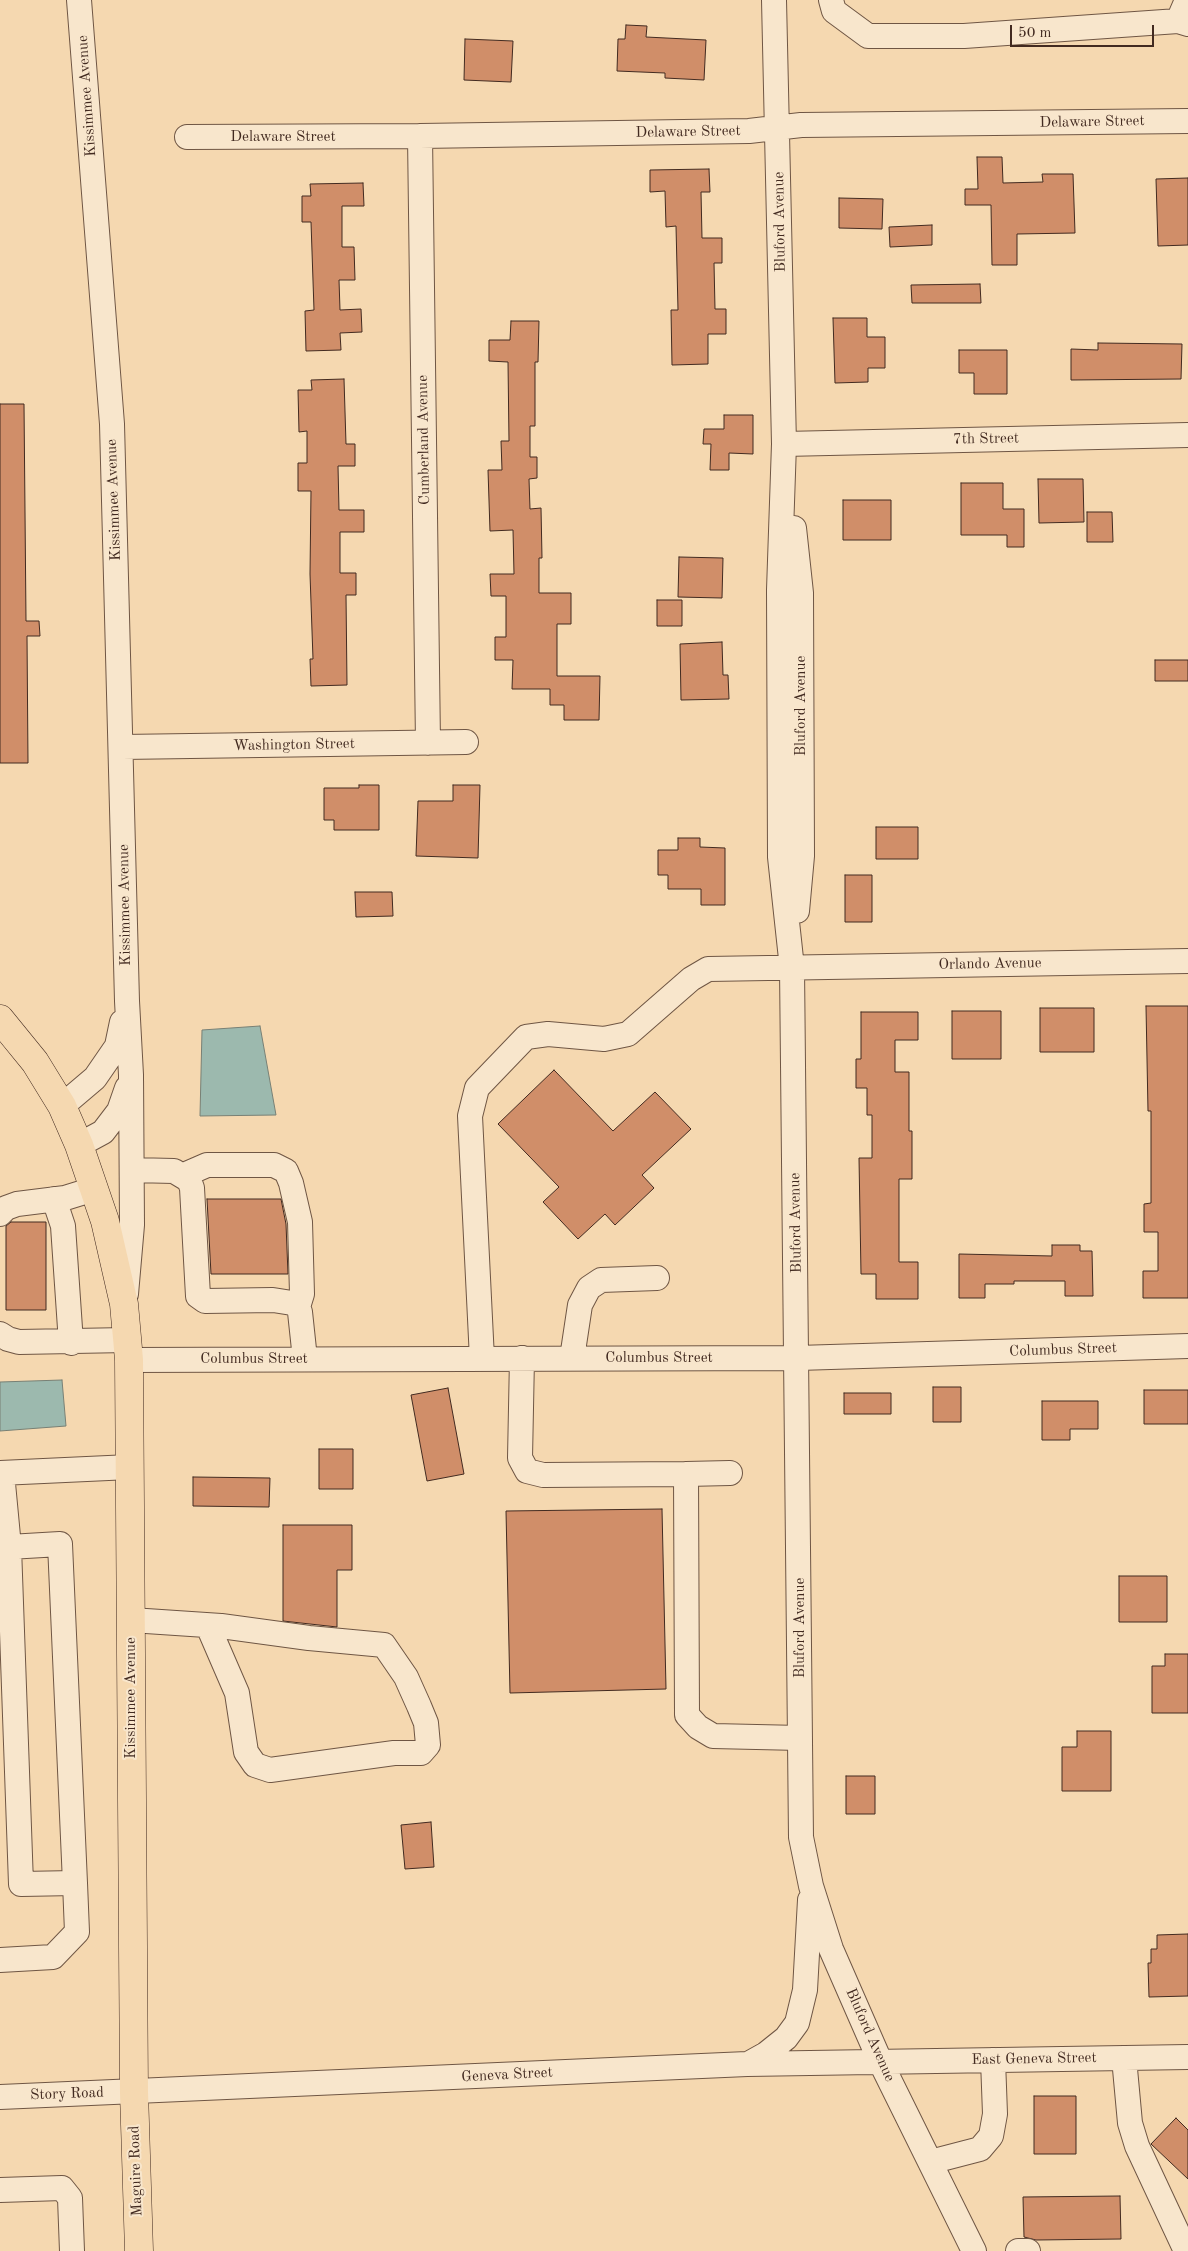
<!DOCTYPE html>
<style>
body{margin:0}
#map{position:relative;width:1188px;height:2251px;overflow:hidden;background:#f5d8b0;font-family:"Old Standard TT",serif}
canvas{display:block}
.scale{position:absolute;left:1010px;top:25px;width:144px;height:22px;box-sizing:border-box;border:2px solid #422a20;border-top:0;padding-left:6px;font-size:15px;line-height:18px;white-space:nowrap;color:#422a20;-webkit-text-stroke:4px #f8e6cc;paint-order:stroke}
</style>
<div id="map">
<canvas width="1188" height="2251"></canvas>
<div class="scale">50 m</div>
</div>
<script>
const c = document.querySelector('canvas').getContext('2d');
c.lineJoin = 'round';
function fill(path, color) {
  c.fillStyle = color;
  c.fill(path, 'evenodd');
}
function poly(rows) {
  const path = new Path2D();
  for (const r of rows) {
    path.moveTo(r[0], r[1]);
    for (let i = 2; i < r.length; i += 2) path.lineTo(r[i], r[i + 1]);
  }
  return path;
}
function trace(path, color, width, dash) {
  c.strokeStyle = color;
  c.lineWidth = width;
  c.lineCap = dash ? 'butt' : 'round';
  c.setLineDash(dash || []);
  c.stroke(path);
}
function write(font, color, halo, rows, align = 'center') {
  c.font = font + ' "Old Standard TT",serif';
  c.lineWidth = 4;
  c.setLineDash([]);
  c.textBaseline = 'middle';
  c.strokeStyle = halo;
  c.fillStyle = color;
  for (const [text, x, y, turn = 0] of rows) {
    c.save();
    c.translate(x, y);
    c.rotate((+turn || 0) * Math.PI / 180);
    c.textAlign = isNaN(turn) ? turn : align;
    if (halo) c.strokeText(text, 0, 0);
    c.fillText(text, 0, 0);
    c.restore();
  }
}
const water = poly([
 [260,1026,276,1115,200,1116,202,1030,260,1026],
 [62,1380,66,1426,0,1431,0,1382,62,1380]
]);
fill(water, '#9cb9ae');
trace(water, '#788075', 1);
const building = poly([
 [626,25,647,26,646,37,706,40,704,80,665,78,665,73,617,71,618,39,625,39,626,25],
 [465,39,513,41,511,82,464,80,465,39],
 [977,157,1002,157,1003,183,1043,182,1042,174,1073,174,1075,233,1017,234,1017,265,992,265,991,205,965,205,965,189,978,189,977,157],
 [709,169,710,192,701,192,702,238,722,238,722,263,714,263,715,309,726,309,726,334,708,334,708,364,672,365,671,310,678,310,676,226,666,227,665,191,650,192,650,170,709,169],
 [1188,178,1188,245,1158,246,1156,179,1188,178],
 [363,183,364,206,342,206,342,247,354,247,355,280,339,280,340,310,361,309,362,332,340,333,341,350,306,351,305,311,314,310,311,222,302,222,302,196,311,196,310,184,363,183],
 [839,198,883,199,882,229,839,228,839,198],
 [932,225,932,245,890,247,889,227,932,225],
 [980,284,981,303,912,303,911,285,980,284],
 [833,318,867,318,867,337,885,337,885,368,868,368,868,382,835,383,833,318],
 [511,321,539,321,538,362,535,362,535,426,530,426,530,457,537,457,537,478,529,479,530,509,541,508,542,558,539,558,539,593,571,593,571,624,557,624,557,676,600,676,599,720,564,720,564,705,550,705,550,689,512,689,513,660,495,660,495,637,506,637,506,596,491,596,490,574,514,574,513,530,490,531,488,470,502,470,501,441,509,441,508,362,489,361,489,340,510,340,511,321],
 [1098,343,1182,344,1181,379,1071,380,1071,349,1098,350,1098,343],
 [959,350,1007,350,1007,394,974,394,974,373,959,373,959,350],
 [344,379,346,444,355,444,355,466,338,466,339,510,364,510,364,532,340,532,340,573,356,573,356,595,346,595,347,685,311,686,310,659,313,659,310,574,311,491,298,491,298,463,307,463,307,431,299,432,298,390,312,390,311,380,344,379],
 [0,404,24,404,26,621,39,621,40,636,27,636,28,763,0,763,0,404],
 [724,415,753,415,753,454,729,453,729,470,710,470,711,444,703,444,704,429,724,429,724,415],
 [1038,479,1083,479,1084,522,1039,523,1038,479],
 [961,483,1003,483,1003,509,1024,509,1024,547,1007,547,1007,535,961,535,961,483],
 [843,500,891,500,891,540,843,540,843,500],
 [1087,512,1112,512,1113,542,1087,542,1087,512],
 [679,557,723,558,722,598,678,597,679,557],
 [657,600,682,600,682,626,657,626,657,600],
 [722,642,723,675,728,675,729,699,681,700,680,644,722,642],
 [1155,660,1188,660,1188,681,1155,681,1155,660],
 [359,785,379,785,379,830,334,830,334,820,324,820,324,788,359,788,359,785],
 [453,785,480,785,478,858,416,856,418,801,453,801,453,785],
 [876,827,918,827,918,859,876,859,876,827],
 [678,838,700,838,700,847,725,848,725,905,701,905,701,889,668,889,668,875,658,875,658,850,678,850,678,838],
 [845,875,872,875,872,922,845,922,845,875],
 [355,892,392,892,393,916,356,917,355,892],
 [1146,1006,1188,1006,1188,1298,1143,1298,1143,1271,1158,1271,1158,1232,1144,1232,1144,1204,1151,1203,1151,1111,1148,1111,1146,1006],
 [1040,1008,1094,1008,1094,1052,1040,1052,1040,1008],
 [952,1011,1001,1011,1001,1059,952,1059,952,1011],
 [861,1012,918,1012,918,1040,895,1040,895,1072,909,1072,909,1131,912,1131,912,1179,899,1179,899,1262,918,1262,918,1299,876,1299,876,1274,861,1274,859,1158,872,1158,872,1115,867,1115,867,1088,856,1088,856,1059,861,1059,861,1012],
 [554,1070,613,1131,655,1092,691,1129,642,1175,654,1188,615,1225,605,1214,578,1239,543,1202,559,1187,498,1124,554,1070],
 [207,1199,281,1199,286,1224,288,1274,211,1274,207,1199],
 [11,1222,46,1222,46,1310,6,1310,6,1226,11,1222],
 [1052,1245,1080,1245,1080,1251,1092,1251,1093,1296,1065,1296,1065,1281,1014,1281,1014,1284,985,1284,985,1298,959,1298,959,1254,1052,1256,1052,1245],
 [933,1387,961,1387,961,1422,933,1422,933,1387],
 [448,1388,464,1474,427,1481,411,1395,448,1388],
 [1144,1390,1188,1390,1188,1424,1144,1424,1144,1390],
 [844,1393,891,1393,891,1414,844,1414,844,1393],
 [1042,1401,1098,1401,1098,1429,1070,1429,1070,1440,1042,1440,1042,1401],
 [319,1449,353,1449,353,1489,319,1489,319,1449],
 [193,1477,270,1478,269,1507,193,1506,193,1477],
 [662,1509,666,1689,510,1693,506,1511,662,1509],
 [283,1525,352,1525,352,1570,337,1570,337,1627,283,1621,283,1525],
 [1119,1576,1167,1576,1167,1622,1119,1622,1119,1576],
 [1165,1654,1188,1654,1188,1713,1152,1713,1152,1666,1165,1666,1165,1654],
 [1077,1731,1111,1731,1111,1791,1062,1791,1062,1747,1077,1747,1077,1731],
 [846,1776,875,1776,875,1814,846,1814,846,1776],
 [431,1822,434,1867,405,1869,401,1825,431,1822],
 [1188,1934,1188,1996,1149,1997,1148,1963,1151,1963,1151,1949,1157,1949,1157,1935,1188,1934],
 [1034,2096,1076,2096,1076,2154,1034,2154,1034,2096],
 [1176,2118,1188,2130,1188,2179,1151,2144,1176,2118],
 [1120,2196,1121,2239,1036,2240,1024,2237,1023,2197,1120,2196]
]);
fill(building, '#d08e69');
trace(building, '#422a20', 1);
const minor = poly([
 [79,0,112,424,127,1001,131,1075,132,1225,126,1294],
 [774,0,784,444,779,590,780,857,792,968,801,1837,811,1886,831,1949,880,2061,974,2251],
 [831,0,834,11,868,36,964,36,1178,21,1188,24],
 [1178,21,1187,0],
 [420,136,428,743],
 [187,137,420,136,749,131,801,125,1188,121],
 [784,444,1188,435],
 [794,528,801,593,802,856,797,911],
 [122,747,466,742],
 [62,1106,95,1078,117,1046,122,1022],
 [79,1145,103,1132,119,1111,127,1088],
 [132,1170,174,1171,189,1180,192,1188,198,1296,205,1301,273,1300,292,1303,298,1307,300,1312,305,1359],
 [184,1175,207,1165,274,1165,286,1171,291,1183,300,1222,302,1294,298,1307],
 [54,1199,63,1226,71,1343],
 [0,1214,6,1208,17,1204,65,1198,94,1189],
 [0,1334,8,1339,19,1342,127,1340],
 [522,1358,520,1458,527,1471,543,1475,686,1474,687,1715,698,1727,713,1736,800,1738],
 [572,1358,580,1305,589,1288,601,1280,657,1278],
 [482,1359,470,1116,477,1088,526,1037,548,1034,604,1039,628,1034,691,979,708,969,1188,961],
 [129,1360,798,1358,1188,1346],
 [0,1473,130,1467],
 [2,1473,9,1547,60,1544,75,1883,21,1884,9,1547],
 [686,1474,730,1473],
 [131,1620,221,1626,309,1638,384,1645,406,1677,419,1706,426,1723,428,1745,421,1753,394,1753,270,1770,255,1765,246,1752,237,1693,208,1626],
 [0,1960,53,1957,77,1932,75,1883],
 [1124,2058,1130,2123,1137,2146,1186,2251],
 [748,2064,766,2054,786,2038,797,2023,805,1990,810,1900],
 [0,2097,747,2064,1188,2057],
 [930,2162,980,2149,991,2136,995,2114,993,2060],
 [0,2190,62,2188,70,2198,72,2251],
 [1018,2251,1028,2251]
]);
const major = poly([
 [0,1019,35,1062,62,1106,79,1145,105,1221,124,1304,129,1360,134,2092,139,2251]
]);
trace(minor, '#6f5644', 26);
trace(major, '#422a20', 29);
trace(minor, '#f8e6cc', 24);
trace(major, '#f5d8b0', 28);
write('15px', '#422a20', '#f8e6cc', [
 ["Kissimmee Avenue",87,96,-94],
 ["Delaware Street",1092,122,-1],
 ["Delaware Street",688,132,-1],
 ["Delaware Street",283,137],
 ["Bluford Avenue",780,222,-91],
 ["7th Street",986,439,-1],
 ["Cumberland Avenue",424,440,-91],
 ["Kissimmee Avenue",114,500,-92],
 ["Bluford Avenue",801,706,-90],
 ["Washington Street",294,745,-1],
 ["Kissimmee Avenue",125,905,-91],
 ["Orlando Avenue",990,964,-1],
 ["Bluford Avenue",796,1223,-91],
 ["Columbus Street",1063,1350,-2],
 ["Columbus Street",659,1358],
 ["Columbus Street",254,1359],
 ["Bluford Avenue",800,1628,-90],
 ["Kissimmee Avenue",131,1698,-90],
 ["Bluford Avenue",870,2035,66],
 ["East Geneva Street",1034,2059,-1],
 ["Geneva Street",507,2075,-3],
 ["Story Road",67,2094,-2],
 ["Maguire Road",136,2171,-92]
]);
</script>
